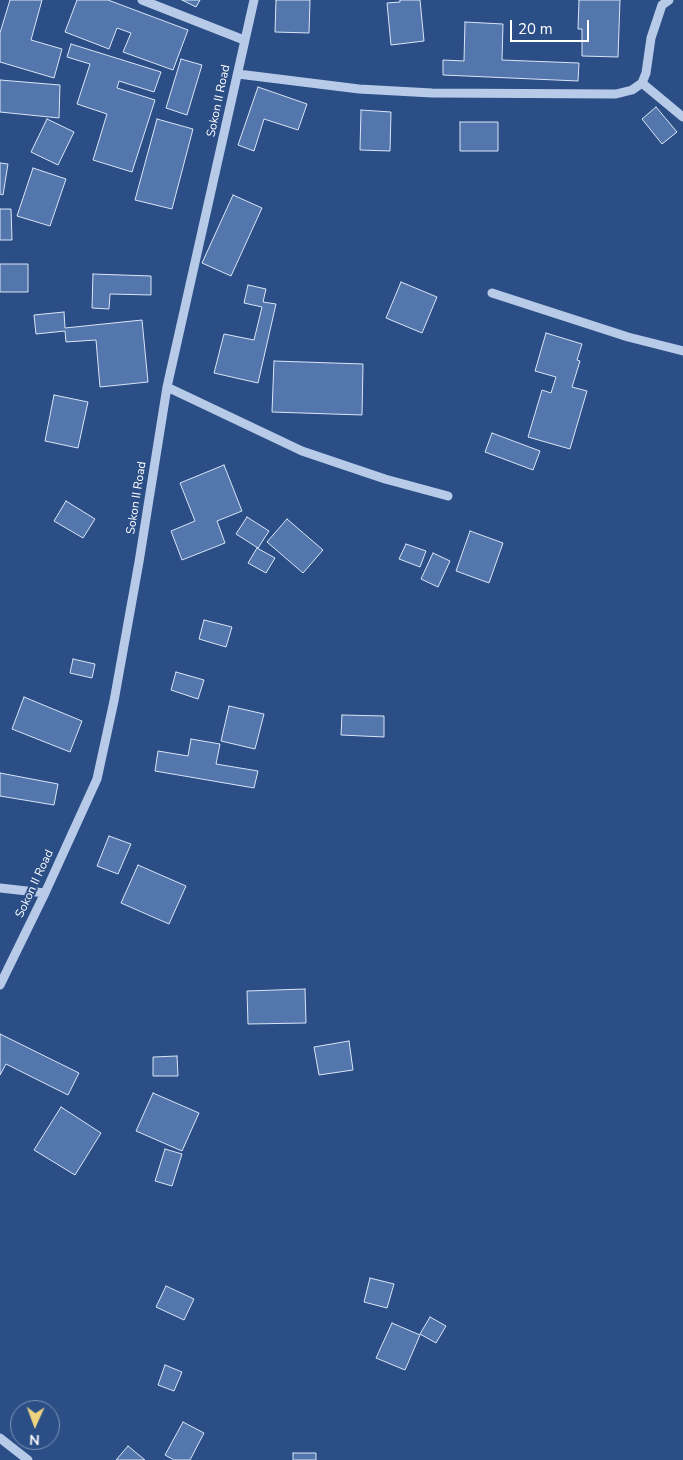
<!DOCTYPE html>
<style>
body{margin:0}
#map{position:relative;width:683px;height:1460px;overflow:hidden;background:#2b4e86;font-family:"Nunito Sans",sans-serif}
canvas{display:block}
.north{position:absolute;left:10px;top:1400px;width:50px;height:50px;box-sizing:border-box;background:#2b4e86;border:1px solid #8095b6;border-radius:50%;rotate:182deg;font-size:14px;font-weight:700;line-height:20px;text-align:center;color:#fff}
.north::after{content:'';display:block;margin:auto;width:18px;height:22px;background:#edd37f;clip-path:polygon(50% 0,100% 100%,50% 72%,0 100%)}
.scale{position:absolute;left:510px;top:20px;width:79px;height:22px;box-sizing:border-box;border:2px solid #fff;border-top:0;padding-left:6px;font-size:15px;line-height:18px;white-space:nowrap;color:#fff;-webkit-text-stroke:4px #2b4e86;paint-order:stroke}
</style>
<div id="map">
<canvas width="683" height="1460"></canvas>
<div class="north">N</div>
<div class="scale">20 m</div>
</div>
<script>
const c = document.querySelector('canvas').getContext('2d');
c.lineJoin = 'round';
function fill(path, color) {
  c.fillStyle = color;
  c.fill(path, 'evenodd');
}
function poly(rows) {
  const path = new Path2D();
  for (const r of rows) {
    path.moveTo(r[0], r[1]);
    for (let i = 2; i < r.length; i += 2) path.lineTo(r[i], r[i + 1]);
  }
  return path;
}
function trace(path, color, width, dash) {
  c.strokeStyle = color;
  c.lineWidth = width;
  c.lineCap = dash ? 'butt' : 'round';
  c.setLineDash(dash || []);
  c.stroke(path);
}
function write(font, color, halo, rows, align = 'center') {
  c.font = font + ' "Nunito Sans",sans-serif';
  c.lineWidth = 4;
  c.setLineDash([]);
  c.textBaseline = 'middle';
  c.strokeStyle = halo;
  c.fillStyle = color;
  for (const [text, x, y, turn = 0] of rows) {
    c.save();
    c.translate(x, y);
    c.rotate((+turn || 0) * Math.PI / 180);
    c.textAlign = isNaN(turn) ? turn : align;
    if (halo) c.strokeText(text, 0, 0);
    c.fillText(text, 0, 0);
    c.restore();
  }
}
const building = poly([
 [10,0,42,0,31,40,62,49,54,78,0,62,0,33,10,0],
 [77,0,108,0,188,30,173,70,123,52,131,33,117,28,109,49,65,32,77,0],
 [182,0,200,0,196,7,182,0],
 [276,0,310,0,309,33,275,32,276,0],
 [400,0,420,0,424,41,391,45,387,3,400,2,400,0],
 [579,0,620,0,618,57,582,56,582,29,578,29,579,0],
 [465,22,503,24,502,60,579,63,578,81,443,75,443,60,464,61,465,22],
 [71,44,161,72,154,92,119,81,117,88,155,100,132,172,93,160,107,114,77,104,90,64,67,57,71,44],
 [181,59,202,65,187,115,166,108,181,59],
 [0,80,60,85,59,118,0,112,0,80],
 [258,87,307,104,298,130,264,119,254,151,238,145,258,87],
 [656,107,677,132,662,144,642,119,656,107],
 [361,110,391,112,390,151,360,150,361,110],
 [47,119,74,132,58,165,31,152,47,119],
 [157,119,193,129,172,209,135,200,157,119],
 [460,122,498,122,498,151,460,151,460,122],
 [0,163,8,164,3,195,0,194,0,163],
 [33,168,66,179,50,226,17,216,33,168],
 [233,195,262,208,231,276,202,263,233,195],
 [0,209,11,209,12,240,0,240,0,209],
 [0,264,28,264,28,292,0,292,0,264],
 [93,274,151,276,151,295,110,294,109,309,92,308,93,274],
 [401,282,437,297,422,333,386,318,401,282],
 [248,285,266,289,263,302,276,304,258,383,214,373,224,334,254,340,262,307,244,303,248,285],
 [64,312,65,328,142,320,148,382,100,387,96,340,66,342,65,331,36,334,34,315,64,312],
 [546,333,582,344,577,360,580,361,572,387,587,391,570,449,528,437,542,390,551,393,556,377,535,371,546,333],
 [274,361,363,364,362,415,272,412,274,361],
 [54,395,88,402,78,448,45,441,54,395],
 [492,433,540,451,533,470,485,452,492,433],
 [224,465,242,511,217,521,225,543,182,560,171,531,195,521,180,483,224,465],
 [66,501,95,519,83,538,54,521,66,501],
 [247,517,269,531,258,548,236,534,247,517],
 [287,519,323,550,303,573,267,542,287,519],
 [470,531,503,543,489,583,456,571,470,531],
 [406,544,426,551,420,567,399,559,406,544],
 [257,548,275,558,266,573,248,563,257,548],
 [433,553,450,561,438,587,421,579,433,553],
 [204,620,232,627,226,647,199,639,204,620],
 [73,659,95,664,92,678,70,673,73,659],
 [176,672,204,680,198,699,171,690,176,672],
 [24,697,82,721,70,752,12,729,24,697],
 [229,706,264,714,255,749,221,741,229,706],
 [342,715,384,716,384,737,341,735,342,715],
 [191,739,220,744,216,764,258,771,254,788,155,771,158,751,188,756,191,739],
 [0,773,58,784,54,805,0,796,0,773],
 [109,836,131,844,118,874,97,866,109,836],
 [138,865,186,886,169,924,121,903,138,865],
 [305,989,306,1023,248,1024,247,991,305,989],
 [0,1034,79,1073,68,1095,6,1064,0,1075,0,1034],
 [349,1041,353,1070,319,1075,314,1047,349,1041],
 [177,1056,178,1076,153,1076,153,1057,177,1056],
 [153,1093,199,1113,182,1151,136,1131,153,1093],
 [61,1107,101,1133,75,1175,34,1150,61,1107],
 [165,1149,182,1154,172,1186,155,1181,165,1149],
 [370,1278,394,1284,387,1308,364,1302,370,1278],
 [166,1286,194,1299,184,1320,156,1307,166,1286],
 [430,1317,446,1326,436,1343,420,1334,430,1317],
 [392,1323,420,1335,405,1370,376,1358,392,1323],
 [165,1365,182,1372,174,1391,158,1385,165,1365],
 [183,1422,204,1433,190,1460,174,1460,165,1455,183,1422],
 [128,1446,145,1460,116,1460,128,1446],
 [293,1453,316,1453,316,1460,293,1460,293,1453]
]);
fill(building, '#5377ad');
trace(building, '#dae5f6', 1);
trace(poly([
 [142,0,244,40],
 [238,74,359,89,432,93,616,94,632,90,642,83,646,73,651,38,662,5,669,0],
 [642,83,683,117],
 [492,293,628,337,683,351],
 [167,387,302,451,385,479,448,496],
 [0,888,45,893],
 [0,985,45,893,97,779,114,701,139,562,167,387,254,0],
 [0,1438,28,1460]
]), '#b7cae7', 9);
write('12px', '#fff', '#2b4e86', [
 ["Sokon II Road",219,101,-78],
 ["Sokon II Road",137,498,-81],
 ["Sokon II Road",35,884,-65]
]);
</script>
